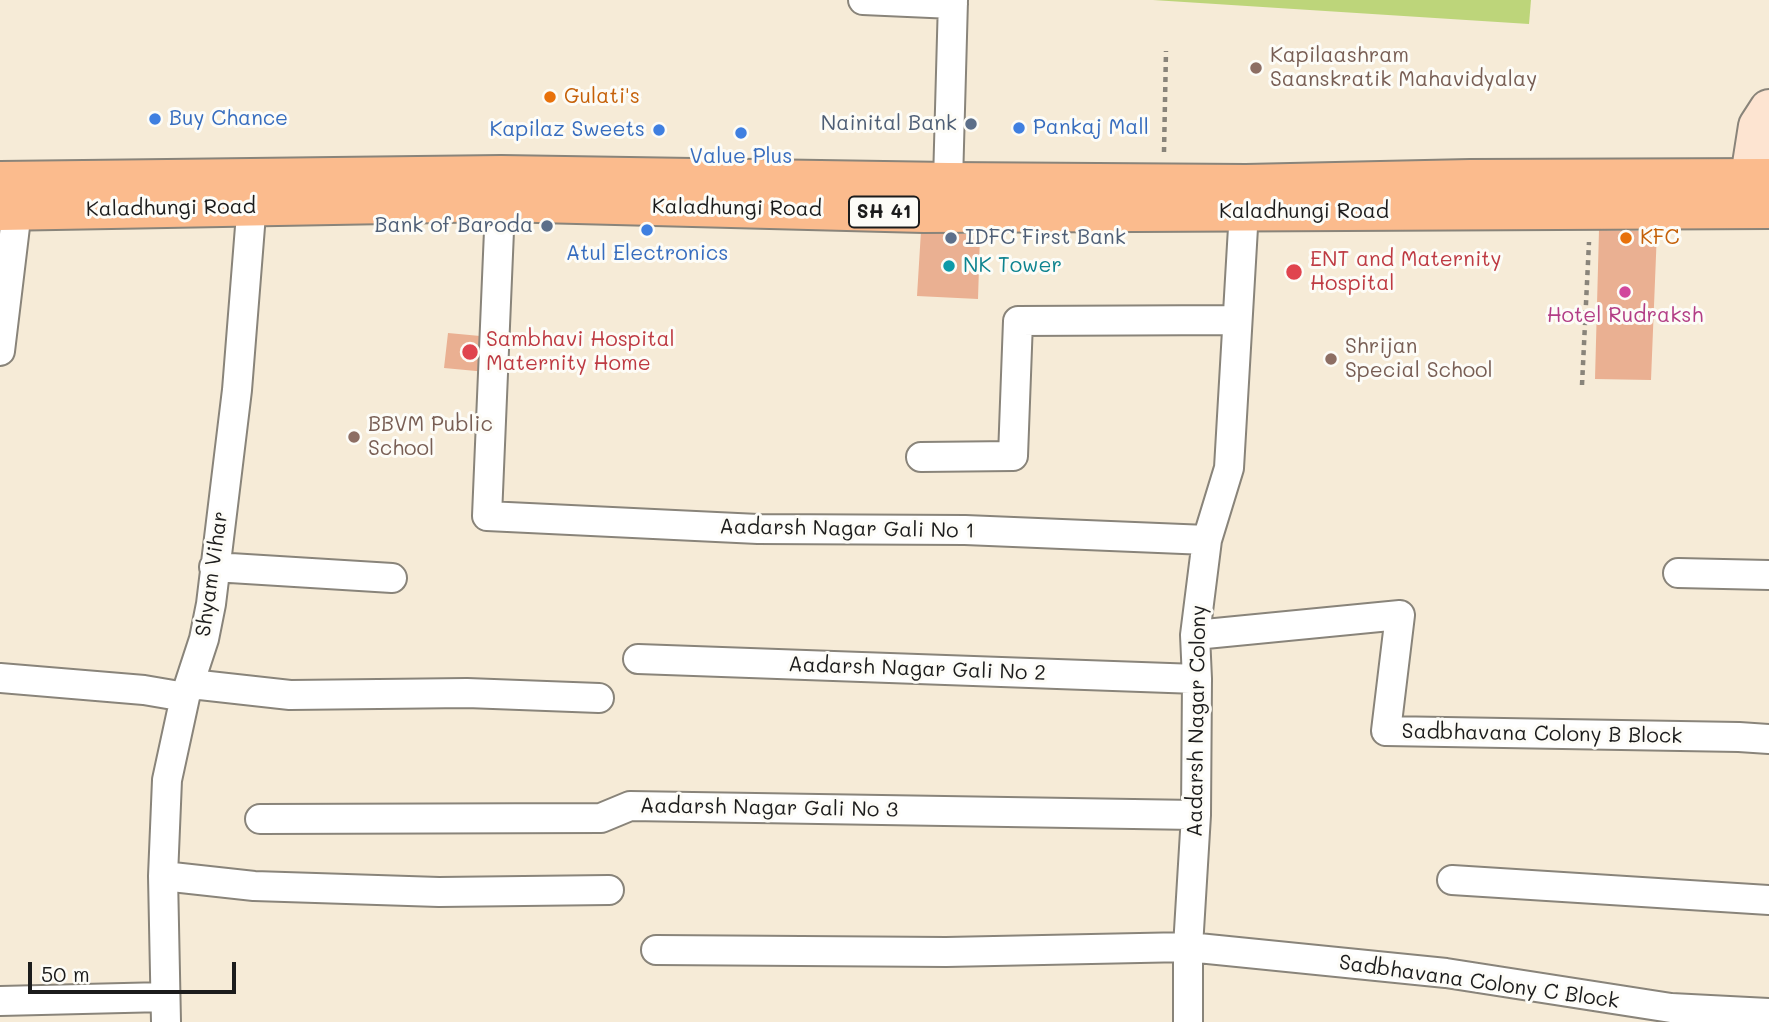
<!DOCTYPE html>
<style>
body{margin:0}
#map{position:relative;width:1769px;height:1022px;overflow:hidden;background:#f6ebd7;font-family:Mali,sans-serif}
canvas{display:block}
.scale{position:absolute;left:28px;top:962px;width:208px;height:32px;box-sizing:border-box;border:4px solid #1c1c1c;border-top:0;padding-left:9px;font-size:21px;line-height:24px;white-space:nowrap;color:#1c1c1c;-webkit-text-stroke:5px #fdfcf7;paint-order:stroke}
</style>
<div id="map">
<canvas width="1769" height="1022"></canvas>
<div class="scale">50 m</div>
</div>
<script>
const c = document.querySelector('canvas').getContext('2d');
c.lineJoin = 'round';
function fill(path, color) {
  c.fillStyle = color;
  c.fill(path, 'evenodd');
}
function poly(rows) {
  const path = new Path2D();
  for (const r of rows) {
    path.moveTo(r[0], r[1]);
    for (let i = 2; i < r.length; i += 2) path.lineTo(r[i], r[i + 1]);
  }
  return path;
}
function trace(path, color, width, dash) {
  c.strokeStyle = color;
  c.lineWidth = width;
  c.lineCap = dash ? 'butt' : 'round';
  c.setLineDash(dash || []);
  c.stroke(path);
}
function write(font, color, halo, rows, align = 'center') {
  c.font = font + ' Mali,sans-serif';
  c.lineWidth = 6;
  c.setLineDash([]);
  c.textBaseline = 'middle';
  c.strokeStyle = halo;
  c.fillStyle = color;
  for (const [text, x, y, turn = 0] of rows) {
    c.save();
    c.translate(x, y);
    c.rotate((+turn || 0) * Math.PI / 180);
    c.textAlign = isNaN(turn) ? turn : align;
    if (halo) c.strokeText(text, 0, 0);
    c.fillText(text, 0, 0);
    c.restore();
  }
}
fill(poly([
 [1153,0,1531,0,1529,24]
]), '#bdd57a');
fill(poly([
 [1599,230,1657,231,1651,380,1595,379],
 [921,231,980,235,978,299,917,296],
 [448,333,491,337,487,372,444,368]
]), '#eab092');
const street = poly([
 [863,0,953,4],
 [948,182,953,0],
 [501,183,487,516,758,529,965,530,1207,540],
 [0,351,17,210],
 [921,457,1013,456,1018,321,1236,320],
 [214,567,392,578],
 [1678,573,1769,575],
 [1195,635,1400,615,1386,731,1739,737,1769,739],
 [638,659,1197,679],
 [0,678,144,690,185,697],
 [191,684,290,695,467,693,599,698],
 [260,819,601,818,630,806,1196,815],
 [163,876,254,886,439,892,609,890],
 [1452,880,1769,900],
 [656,950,946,952,1188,947,1446,973,1671,1008,1769,1013],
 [0,1001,165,997],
 [166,1022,163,876,167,780,185,697,204,639,211,604,237,390,253,189],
 [1188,1022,1188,947,1196,815,1197,679,1195,635,1207,540,1229,468,1245,193]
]);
const secondary = poly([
 [1748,208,1750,177,1758,126,1769,109]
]);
const primary = poly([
 [0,181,501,175,948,182,1246,184,1470,179,1769,178],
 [0,211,500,202,924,213,1769,209]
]);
trace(street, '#89847a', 32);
trace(secondary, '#89847a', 42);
trace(primary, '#89847a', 42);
trace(poly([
 [1164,152,1166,51],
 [1582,385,1589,242]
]), '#89847a', 4.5, [5, 5]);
trace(street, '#fff', 28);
trace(secondary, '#fde4d1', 38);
trace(primary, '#fbbb8d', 38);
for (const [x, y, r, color] of [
 [1256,68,7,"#8d6e63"],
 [550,97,7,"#e8710a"],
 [155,119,7,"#3f7fe0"],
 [971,124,7,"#5c6f8a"],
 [1019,128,7,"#3f7fe0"],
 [659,130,7,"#3f7fe0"],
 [741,133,7,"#3f7fe0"],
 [547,226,7,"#5c6f8a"],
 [647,230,7,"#3f7fe0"],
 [951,238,7,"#5c6f8a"],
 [1626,238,7,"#e8710a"],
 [949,266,7,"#0f9aa8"],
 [1294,272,9,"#e0444e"],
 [1625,292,7,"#d1479c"],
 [470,352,9,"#e0444e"],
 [1331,359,7,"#8d6e63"],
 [354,437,7,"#8d6e63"]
]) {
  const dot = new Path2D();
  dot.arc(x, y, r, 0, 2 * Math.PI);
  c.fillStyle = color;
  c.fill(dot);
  trace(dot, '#fdfcf7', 2.5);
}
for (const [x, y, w] of [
 [884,212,70]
]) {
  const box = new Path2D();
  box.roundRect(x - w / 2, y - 15.5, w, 31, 5);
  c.fillStyle = '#fdfcf7';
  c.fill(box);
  trace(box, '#1c1c1c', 2);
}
write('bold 19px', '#1c1c1c', null, [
 ["SH 41",884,212]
]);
write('21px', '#785e54', '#fdfcf7', [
 ["Kapilaashram",1270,56],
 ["Saanskratik Mahavidyalay",1270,80],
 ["Shrijan",1345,347],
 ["Special School",1345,371],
 ["BBVM Public",368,425],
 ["School",368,449]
], 'left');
write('21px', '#c56008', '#fdfcf7', [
 ["Gulati's",564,97],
 ["KFC",1640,238]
], 'left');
write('21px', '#366cbe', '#fdfcf7', [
 ["Buy Chance",169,119],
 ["Pankaj Mall",1033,128],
 ["Kapilaz Sweets",645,130,"right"],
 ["Value Plus",741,157,"center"],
 ["Atul Electronics",647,254,"center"]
], 'left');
write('21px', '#4e5e75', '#fdfcf7', [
 ["Nainital Bank",957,124],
 ["Bank of Baroda",533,226],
 ["IDFC First Bank",965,238,"left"]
], 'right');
write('21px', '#1c1c1c', '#fdfcf7', [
 ["Kaladhungi Road",171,208,-1],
 ["Kaladhungi Road",737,208,1],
 ["Kaladhungi Road",1304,212],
 ["Aadarsh Nagar Gali No 1",847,529,1],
 ["Shyam Vihar",212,574,-82],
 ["Aadarsh Nagar Gali No 2",917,669,2],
 ["Aadarsh Nagar Colony",1197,721,-89],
 ["Sadbhavana Colony B Block",1542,734,1],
 ["Aadarsh Nagar Gali No 3",769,808,1],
 ["Sadbhavana Colony C Block",1479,982,8]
]);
write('21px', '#be3a42', '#fdfcf7', [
 ["ENT and Maternity",1310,260],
 ["Hospital",1310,284],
 ["Sambhavi Hospital",486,340],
 ["Maternity Home",486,364]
], 'left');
write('21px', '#0d838f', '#fdfcf7', [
 ["NK Tower",963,266]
], 'left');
write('21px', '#b23c85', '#fdfcf7', [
 ["Hotel Rudraksh",1625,316]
]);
</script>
